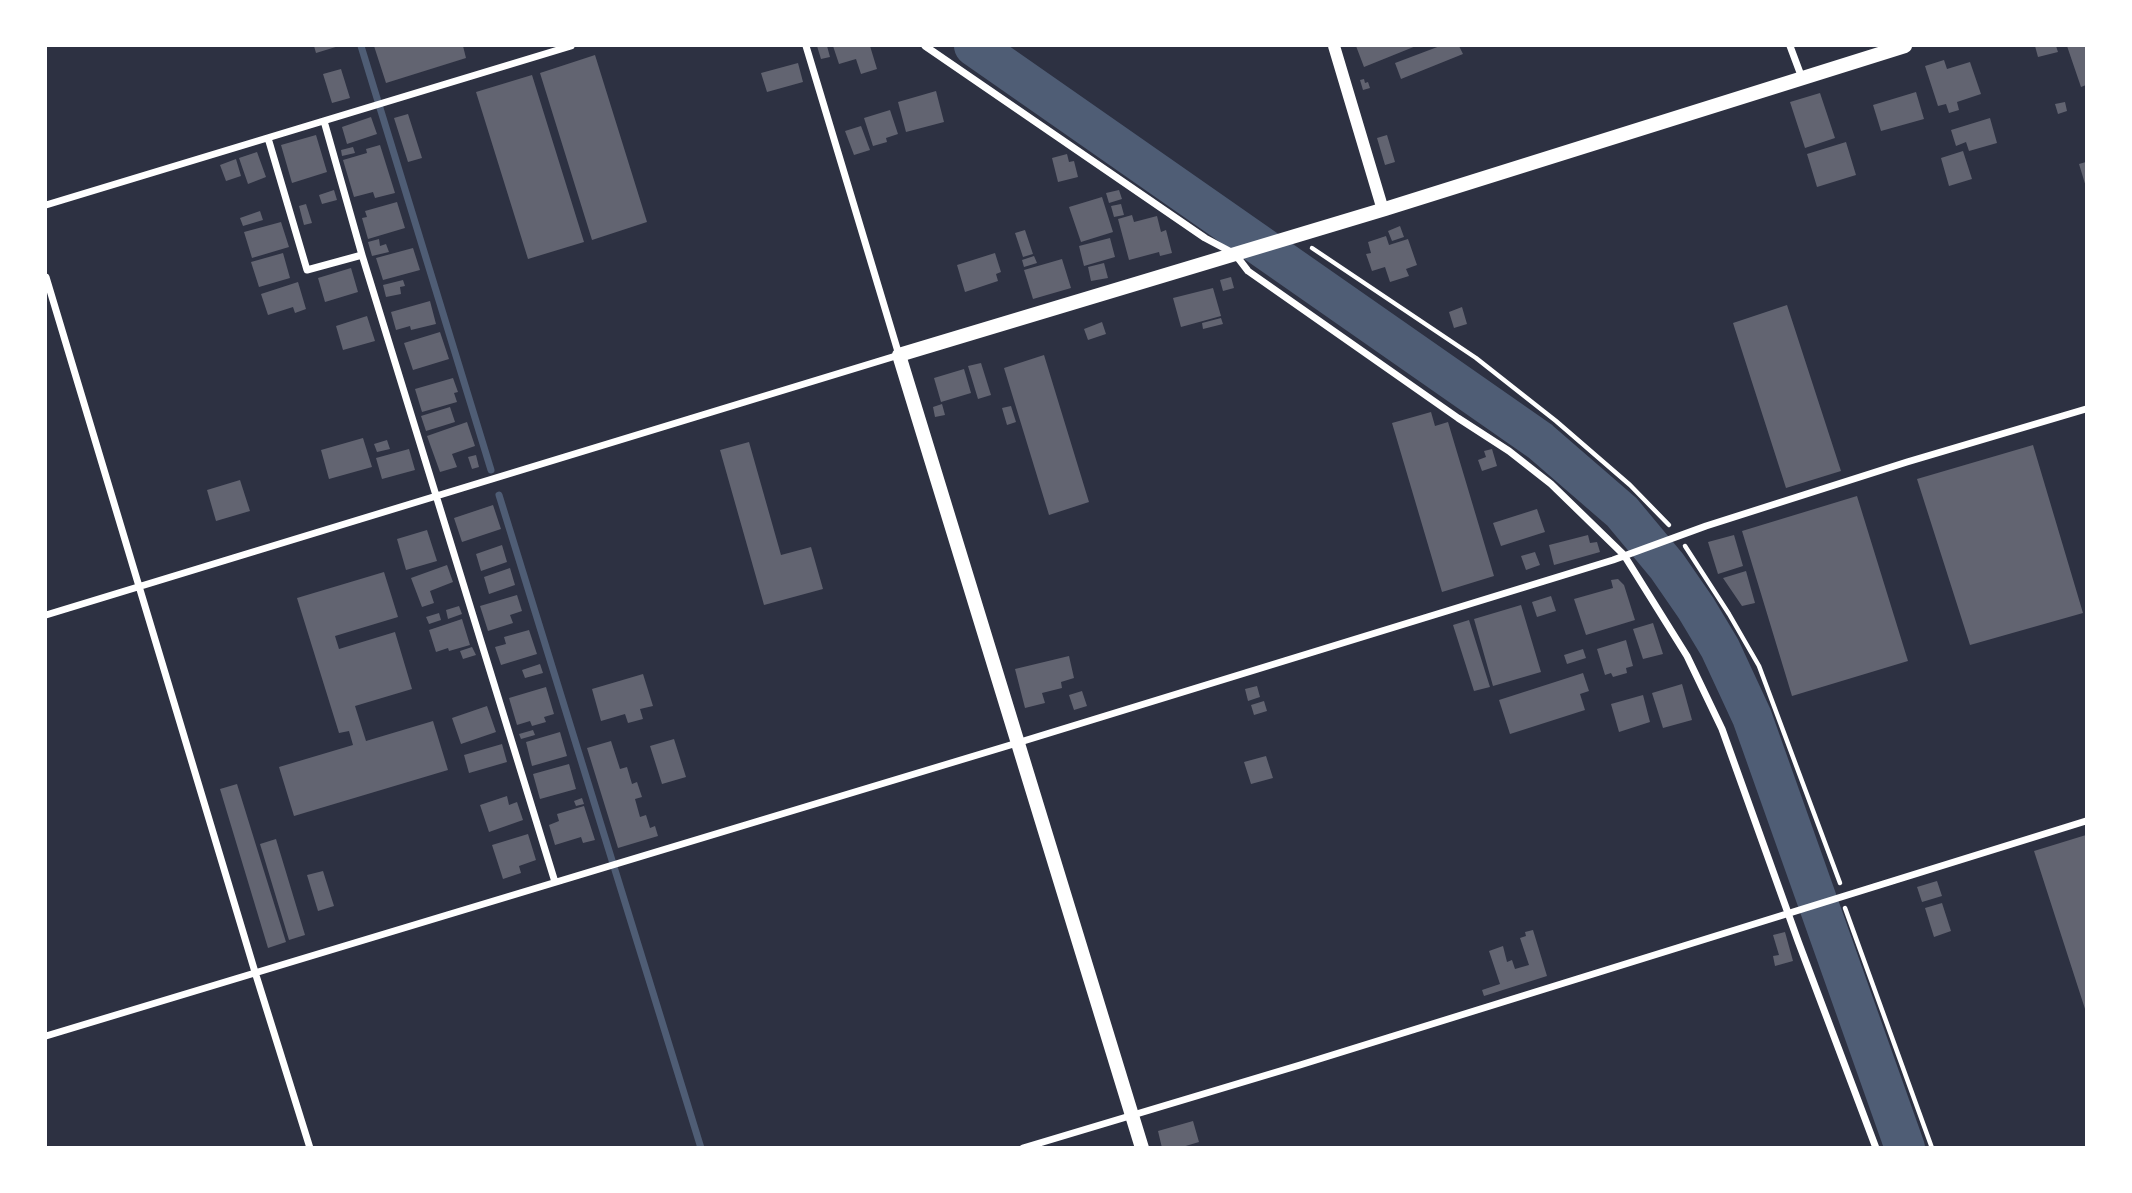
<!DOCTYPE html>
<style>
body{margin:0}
#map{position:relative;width:2132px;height:1193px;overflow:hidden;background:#2d3142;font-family:Rubik,sans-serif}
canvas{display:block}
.frame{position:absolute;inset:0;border:47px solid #fff;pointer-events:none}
</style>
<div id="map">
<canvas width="2132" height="1193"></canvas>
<div class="frame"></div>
</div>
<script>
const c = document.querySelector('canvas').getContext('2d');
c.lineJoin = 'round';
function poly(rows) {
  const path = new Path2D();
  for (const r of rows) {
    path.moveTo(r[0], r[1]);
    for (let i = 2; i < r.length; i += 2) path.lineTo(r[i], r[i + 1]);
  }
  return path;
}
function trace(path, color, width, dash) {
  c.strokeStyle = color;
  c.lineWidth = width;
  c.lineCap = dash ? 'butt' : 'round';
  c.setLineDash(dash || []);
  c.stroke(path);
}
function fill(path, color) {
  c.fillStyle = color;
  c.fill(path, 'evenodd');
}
trace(poly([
 [361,46,491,470],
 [499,495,701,1148]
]), '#4f5d75', 7);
trace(poly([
 [974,46,1540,441,1622,512,1667,566,1696,608,1720,648,1752,717,1905,1148]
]), '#4f5d75', 40);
fill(poly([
 [314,46,339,46,316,53],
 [374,46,463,46,466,58,386,83],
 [817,46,827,46,830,57,821,59],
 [833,46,870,46,877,69,861,74,856,59,839,64],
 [1356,46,1416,46,1364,67],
 [1440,46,1459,46,1463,54,1401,79,1395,63],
 [2035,46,2056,46,2058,52,2038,57],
 [2067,46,2086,46,2086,85,2081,87],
 [595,55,647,222,592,240,540,73],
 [1944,60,1947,69,1970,62,1981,94,1957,102,1959,110,1949,113,1946,104,1938,106,1925,66],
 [798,63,803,82,767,92,761,73],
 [341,69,350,98,332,103,323,74],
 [532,75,584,242,528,259,476,92],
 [1364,79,1365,83,1368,82,1370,88,1363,90,1360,80],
 [936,91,944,122,906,132,898,102],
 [1916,92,1924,119,1881,131,1873,105],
 [1820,93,1835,138,1805,148,1790,102],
 [2065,102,2067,111,2058,114,2055,104],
 [890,110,898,134,886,138,887,142,873,146,864,118],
 [408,114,422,158,408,162,394,118],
 [371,117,377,134,347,144,342,127],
 [1990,118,1997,143,1969,151,1966,142,1956,146,1951,130],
 [861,126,870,150,854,155,845,131],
 [316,135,327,172,292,183,281,145],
 [1387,135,1395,162,1385,165,1377,138],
 [1846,142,1856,175,1817,187,1807,154],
 [380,145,395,193,375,198,373,192,354,197,343,160,367,153,366,149],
 [353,147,355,153,342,156,341,150],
 [1963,151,1972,179,1949,186,1941,158],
 [257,152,266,177,248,184,239,158],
 [1067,154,1069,162,1074,161,1078,177,1058,182,1052,158],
 [236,159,241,176,226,181,220,165],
 [2086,162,2086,187,2079,164],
 [334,190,337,200,322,204,319,195],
 [1119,190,1122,199,1109,203,1106,193],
 [1102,197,1113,232,1081,242,1069,207],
 [397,202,405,228,368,239,362,218,367,217,365,211],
 [306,204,312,223,304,225,299,206],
 [1121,204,1124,215,1114,217,1111,206],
 [260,211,263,220,243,226,240,218],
 [1132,215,1134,222,1157,216,1161,232,1166,230,1172,253,1160,256,1159,252,1129,260,1118,219],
 [281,222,289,247,252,258,244,232],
 [1400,226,1404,237,1392,241,1388,231],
 [1025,230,1033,254,1023,257,1015,233],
 [1386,236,1389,245,1408,239,1417,265,1406,269,1409,276,1390,282,1385,267,1372,271,1366,254,1371,253,1368,242],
 [1110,238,1115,257,1084,266,1079,246],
 [379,239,380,246,386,244,389,252,372,256,368,242],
 [413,248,420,270,383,280,376,258],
 [283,253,290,278,259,287,251,262],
 [995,253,1001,272,996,274,998,281,965,292,957,265],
 [1034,256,1037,263,1024,267,1022,260],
 [1062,259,1071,288,1033,299,1024,270],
 [1104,263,1108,278,1091,281,1088,267],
 [351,268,358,292,325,302,318,278],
 [1231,277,1234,288,1223,291,1220,280],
 [403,280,405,286,400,287,401,294,386,297,383,285],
 [298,282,306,309,295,313,293,307,268,315,261,294],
 [1213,288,1221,316,1181,327,1173,298],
 [430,301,436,324,411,330,410,326,396,330,391,312],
 [1787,305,1841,471,1786,488,1733,323],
 [1462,307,1467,324,1454,328,1449,312],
 [367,316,375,341,343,350,336,326],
 [1221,318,1223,324,1203,329,1202,323],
 [1102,322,1106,334,1088,340,1084,329],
 [440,332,449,359,413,370,404,343],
 [1044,355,1089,502,1049,515,1004,368],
 [981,363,991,395,978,399,968,366],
 [964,369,971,393,941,402,934,378],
 [453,378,458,392,454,393,457,402,422,412,415,389],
 [942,404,945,415,935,417,933,407],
 [1011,406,1016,422,1007,425,1002,408],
 [450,407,455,422,426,431,421,416],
 [1431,412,1435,426,1448,422,1494,576,1442,592,1392,423],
 [467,422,475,446,452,454,457,467,440,472,427,436],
 [363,438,372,467,329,479,321,450],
 [387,440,390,449,377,452,374,444],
 [749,442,781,555,811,547,823,589,764,605,720,450],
 [2033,445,2083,613,1970,645,1917,479],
 [409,449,415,470,382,479,376,458],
 [1492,449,1497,466,1482,471,1478,460,1486,457,1484,451],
 [476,455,479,467,472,469,468,457],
 [240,480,250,511,216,521,207,490],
 [1857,496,1908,661,1792,696,1742,531],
 [493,505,501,529,462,542,454,518],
 [1537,509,1545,532,1501,546,1493,523],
 [427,530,437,561,406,570,397,539],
 [1588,535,1590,543,1597,542,1600,552,1554,565,1549,545],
 [1734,535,1743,566,1718,574,1708,542],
 [502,545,507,562,481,571,476,554],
 [1535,552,1540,565,1526,570,1521,556],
 [447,565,453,582,430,591,434,603,422,607,411,578],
 [510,568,515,585,489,594,484,577],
 [1746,571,1755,603,1742,606,1723,578],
 [384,572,398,617,335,636,339,649,395,632,412,689,355,706,366,741,433,721,448,770,294,816,279,767,353,745,349,731,339,733,297,598],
 [1618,579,1624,585,1635,620,1586,635,1574,599,1613,588,1611,580],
 [517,595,522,611,510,615,513,623,488,631,480,606],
 [1551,596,1556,611,1537,617,1532,602],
 [1521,605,1541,672,1493,686,1474,619],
 [459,606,462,614,448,619,446,610],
 [439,613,441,620,429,624,426,617],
 [462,619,470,645,449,651,448,648,436,652,429,630],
 [1469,620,1490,687,1474,691,1453,625],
 [1653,623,1663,654,1643,659,1633,629],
 [529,630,537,654,501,665,495,647,506,644,504,637],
 [1626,640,1633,666,1626,668,1627,673,1613,677,1611,673,1605,675,1597,649],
 [472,647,476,655,463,659,460,651],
 [1583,649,1586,658,1567,664,1564,655],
 [1069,656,1074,678,1061,682,1062,688,1042,693,1045,703,1025,708,1015,669],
 [540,664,543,673,525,678,522,670],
 [1583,673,1589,691,1580,694,1585,710,1510,734,1499,700],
 [643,674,653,706,640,709,643,719,628,723,625,714,601,721,592,689],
 [1682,684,1692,720,1663,728,1652,693],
 [1257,686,1260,697,1248,701,1245,689],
 [546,687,554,714,544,717,546,722,532,726,530,721,517,725,509,698],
 [1082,691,1087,706,1074,710,1069,695],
 [1643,695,1650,722,1619,732,1611,704],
 [1264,701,1267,711,1254,715,1251,705],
 [487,706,496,732,461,744,452,718],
 [533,730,535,735,521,739,519,734],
 [560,732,567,756,532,766,526,742],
 [674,739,686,777,662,784,650,746],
 [611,741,620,769,627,767,632,784,637,782,642,797,635,799,640,817,646,815,650,828,655,826,658,836,618,848,587,748],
 [502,744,507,762,469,773,464,755],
 [1266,756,1273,778,1251,784,1244,762],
 [569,764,576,789,540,799,533,774],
 [237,784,286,942,268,948,220,789],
 [507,796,509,805,517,802,523,820,489,832,480,805],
 [582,798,584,804,576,806,574,801],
 [584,806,595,840,583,843,581,837,555,845,549,825,559,821,557,814],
 [528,834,536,860,519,866,521,873,503,879,492,845],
 [2086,835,2086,1012,2034,851],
 [276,839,305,935,289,940,260,844],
 [323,871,334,906,318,911,307,875],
 [1937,881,1942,896,1922,902,1917,887],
 [1942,903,1951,931,1934,937,1925,908],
 [1533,930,1547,976,1484,996,1482,990,1500,984,1489,951,1503,946,1507,962,1512,960,1515,969,1529,965,1520,938,1526,936,1525,932],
 [1785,932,1793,961,1775,966,1773,956,1779,955,1773,935],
 [1193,1121,1199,1142,1179,1148,1162,1148,1158,1131]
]), '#626471');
trace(poly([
 [1312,248,1476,358,1556,421,1630,485,1669,525],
 [1685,546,1729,614,1759,666,1840,883],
 [1845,908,1932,1148]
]), '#fff', 4.5);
trace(poly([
 [925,46,1205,238,1235,254,1248,271,1458,418,1509,451,1551,484,1624,555,1687,656,1722,729,1798,941,1876,1148],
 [1790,46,1802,78],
 [324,121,362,255,555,882],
 [268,138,307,270,362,255],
 [46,205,571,46],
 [46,277,255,972,310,1148],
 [46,615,899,355,806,46],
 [46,1036,1017,743,1613,560,1706,526,1907,462,2086,409],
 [1023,1148,1300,1065,2086,821]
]), '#fff', 7);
trace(poly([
 [1334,46,1383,210]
]), '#fff', 12);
trace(poly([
 [1142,1148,899,355,1385,209,1905,46]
]), '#fff', 14);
</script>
